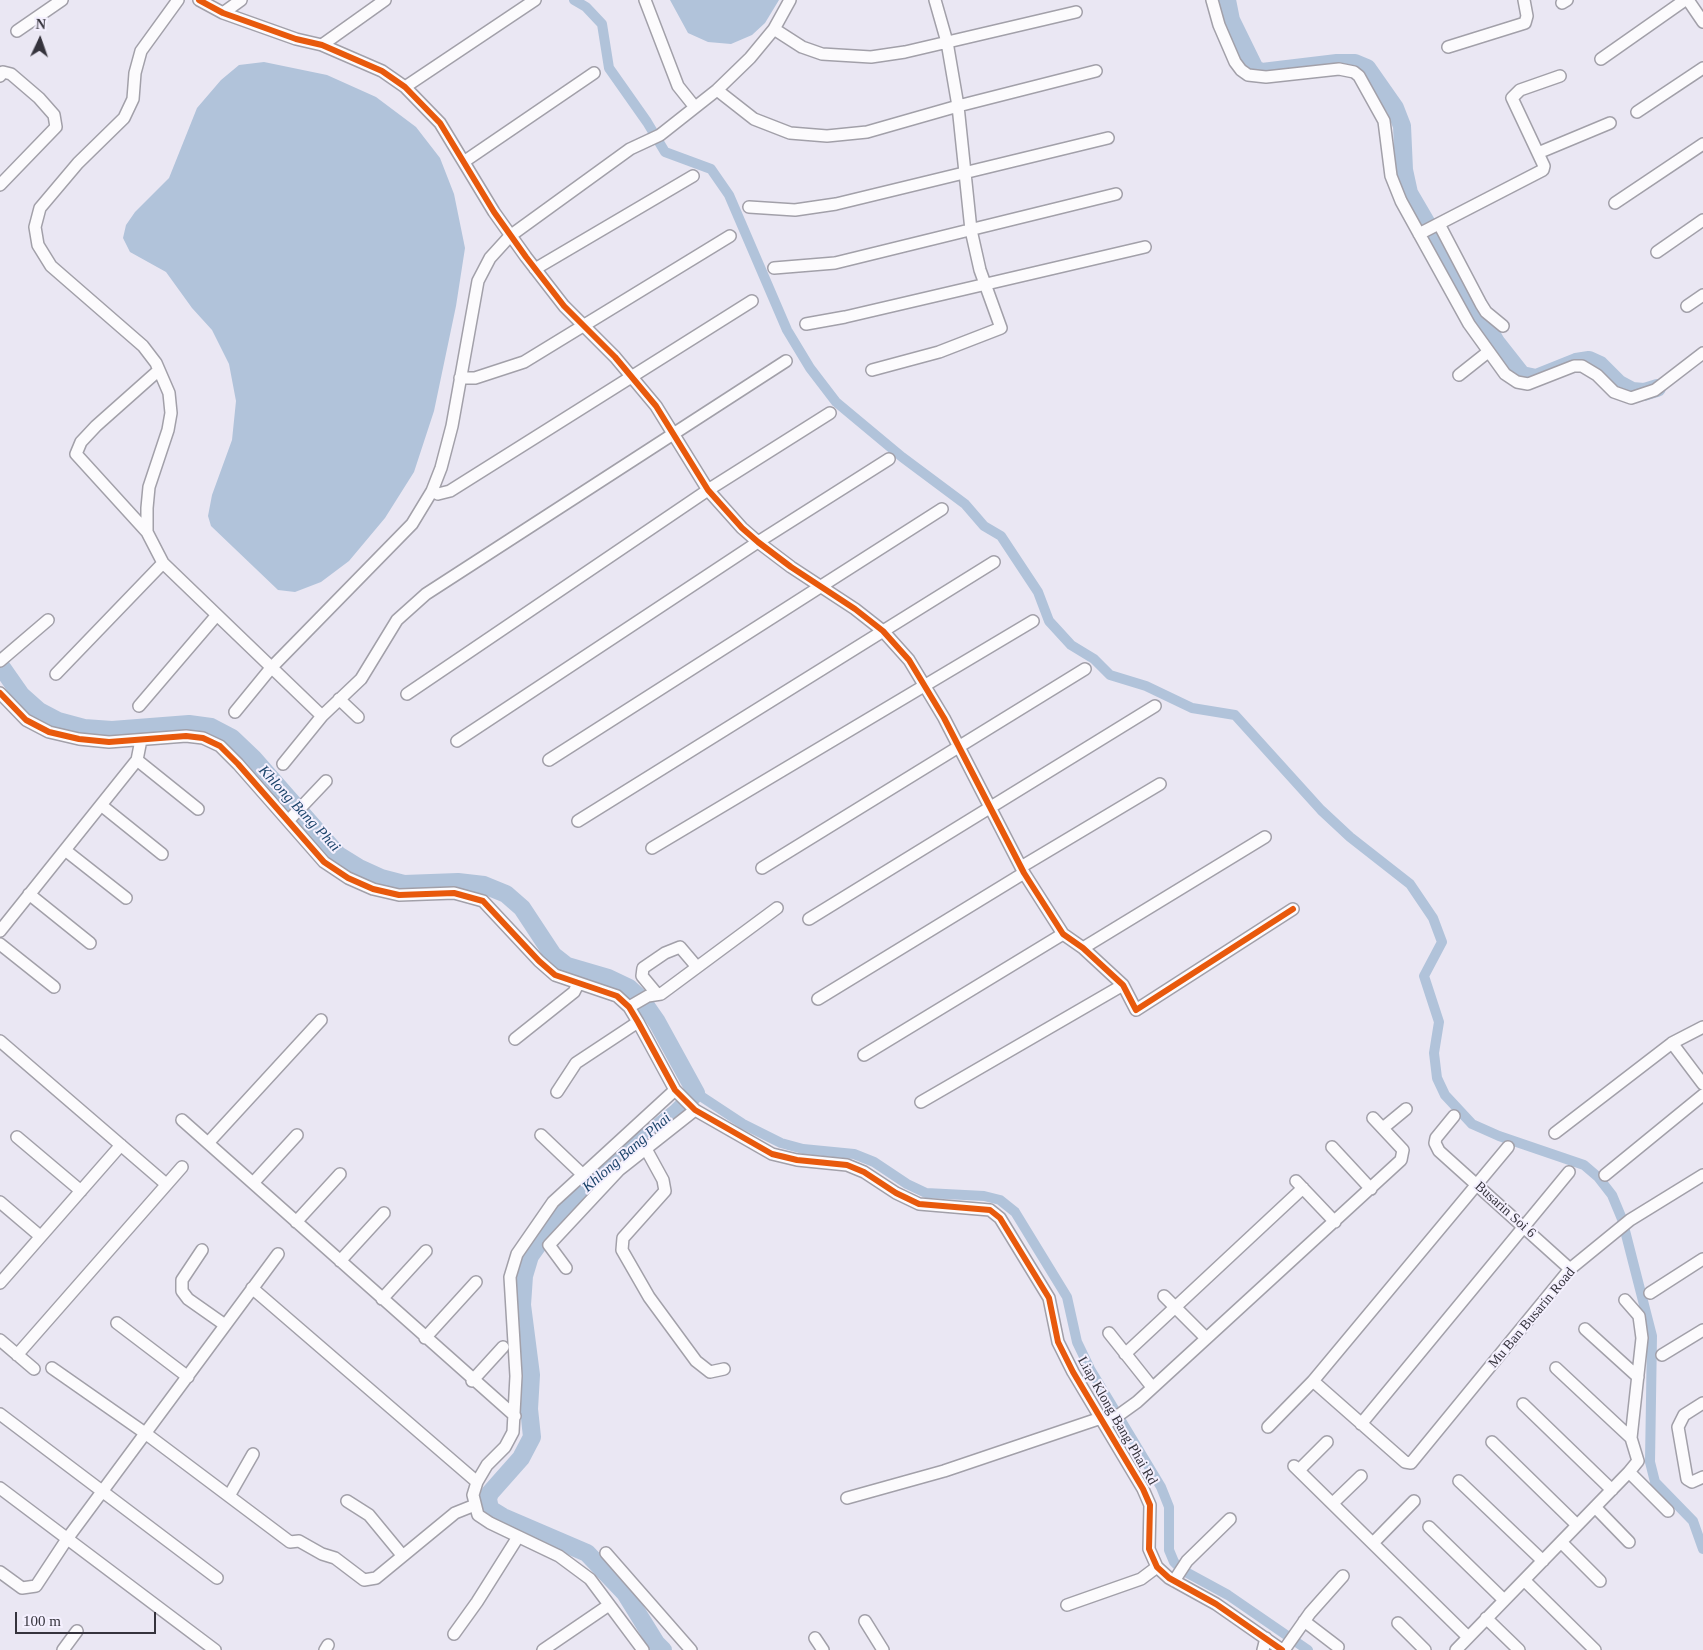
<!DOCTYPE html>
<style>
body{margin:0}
#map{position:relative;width:1703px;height:1650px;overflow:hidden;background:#eae7f3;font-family:Georgia,serif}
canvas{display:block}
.north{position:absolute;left:15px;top:15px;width:50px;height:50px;-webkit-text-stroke:4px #f4f0fe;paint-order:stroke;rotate:3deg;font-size:14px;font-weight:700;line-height:20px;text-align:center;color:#35333c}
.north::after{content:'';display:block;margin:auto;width:18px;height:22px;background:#35333c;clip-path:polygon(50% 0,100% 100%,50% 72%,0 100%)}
.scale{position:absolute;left:15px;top:1612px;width:141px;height:22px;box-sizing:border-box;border:2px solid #35333c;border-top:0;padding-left:6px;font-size:15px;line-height:18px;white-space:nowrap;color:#35333c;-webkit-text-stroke:4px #f4f0fe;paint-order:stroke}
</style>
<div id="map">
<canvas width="1703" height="1650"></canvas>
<div class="north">N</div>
<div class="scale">100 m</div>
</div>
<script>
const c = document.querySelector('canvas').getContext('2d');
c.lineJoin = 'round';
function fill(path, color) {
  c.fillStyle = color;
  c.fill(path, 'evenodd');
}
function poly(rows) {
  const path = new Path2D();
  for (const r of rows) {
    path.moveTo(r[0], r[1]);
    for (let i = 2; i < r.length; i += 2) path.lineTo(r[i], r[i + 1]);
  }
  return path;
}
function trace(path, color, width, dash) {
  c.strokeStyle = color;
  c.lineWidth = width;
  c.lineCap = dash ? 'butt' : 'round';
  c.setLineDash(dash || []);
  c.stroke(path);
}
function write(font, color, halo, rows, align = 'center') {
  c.font = font + ' Georgia,serif';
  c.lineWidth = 4;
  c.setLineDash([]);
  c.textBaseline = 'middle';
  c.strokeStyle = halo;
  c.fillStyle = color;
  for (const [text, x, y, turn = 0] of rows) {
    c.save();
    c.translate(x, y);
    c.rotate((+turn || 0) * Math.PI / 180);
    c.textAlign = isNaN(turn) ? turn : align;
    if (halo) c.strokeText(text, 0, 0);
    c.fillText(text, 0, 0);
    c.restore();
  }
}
fill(poly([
 [670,0,779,0,765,23,752,35,731,44,708,42,688,33],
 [264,62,327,75,376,97,416,127,440,158,454,194,465,248,456,306,434,411,414,472,385,518,349,561,321,582,295,592,278,590,211,526,208,516,212,495,232,440,236,401,229,364,212,330,192,308,166,272,130,252,123,238,126,225,135,212,169,178,197,108,221,80,239,65]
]), '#b1c3da');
trace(poly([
 [574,0,586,7,602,24,609,68,647,122,665,152,711,169,729,195,787,330,810,368,836,402,902,457,965,504,984,526,1001,536,1038,592,1049,621,1071,645,1094,659,1110,675,1146,686,1192,708,1235,715,1321,810,1350,837,1410,884,1433,918,1442,942,1424,976,1439,1022,1434,1053,1437,1078,1445,1095,1472,1124,1499,1136,1584,1165,1598,1177,1612,1195,1622,1219,1652,1336,1650,1462,1655,1482,1693,1521,1703,1549],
 [696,1093,743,1124,781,1143,803,1149,854,1154,874,1162,907,1184,926,1193,984,1196,1000,1200,1015,1212,1067,1297,1077,1342,1090,1369,1161,1487,1169,1507,1169,1550,1174,1562,1182,1570,1228,1595,1308,1650]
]), '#b1c3da', 10);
trace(poly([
 [1227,0,1231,20,1255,69,1262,72,1337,63,1355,63,1367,68,1395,108,1402,126,1404,170,1409,193,1496,342,1522,375,1536,378,1576,362,1589,360,1600,365,1619,384,1632,391,1644,392,1657,388],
 [0,665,21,695,39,711,58,721,84,728,112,730,189,724,211,727,232,738,253,758,338,855,359,868,381,878,404,884,458,882,484,885,506,894,522,908,553,955,567,966,608,978,629,988,641,999,657,1022,696,1093,676,1113,593,1180,562,1211,530,1256,524,1276,522,1305,531,1375,529,1409,532,1437,521,1458,490,1493,488,1499,490,1509,503,1517,587,1553,625,1593,656,1643,663,1650]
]), '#b1c3da', 18);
const minor = poly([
 [178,0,141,51,135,73,133,99,124,118,78,163,40,208,35,227,38,245,51,266,143,346,156,363,169,393,171,413,168,430,149,487,147,508,147,532,163,563,322,716],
 [199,0,223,13,296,39,322,45,382,71,405,87,440,123,494,212,526,257,564,306,615,357,656,406,708,490,742,528,758,542,791,567,855,609,883,631,909,660,944,718,1024,873,1063,934,1083,948,1123,985,1136,1010,1293,909],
 [645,0,678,86,694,106],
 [1212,0,1219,25,1235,62,1241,70,1248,75,1266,77,1339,69,1354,72,1359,76,1384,121,1391,176,1401,201,1469,324,1505,374,1517,382,1528,384,1574,366,1582,366,1597,375,1614,392,1631,398,1655,390,1703,353],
 [1688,0,1703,22],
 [1562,3,1567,0],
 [223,13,241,0],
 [774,29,802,47,822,54,871,57,905,52,1076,12],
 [17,31,62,0],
 [322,45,385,0],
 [1448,47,1525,23,1527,16,1524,0],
 [1601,59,1685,0],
 [0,76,3,72,11,74,39,98,54,115,56,127,0,185],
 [405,87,535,0],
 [717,90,754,119,790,133,827,136,867,132,958,106,1096,71],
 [1637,112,1703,68],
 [1538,153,1610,123],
 [465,161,594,73],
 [1615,203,1703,144],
 [749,207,795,210,836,204,1108,138],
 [1439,224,1481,304,1486,312,1503,326],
 [1419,234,1543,170,1544,166,1512,98,1520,90,1560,76],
 [1657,252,1703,220],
 [774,268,835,263,1116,194],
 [535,269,693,176],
 [1687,306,1703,295],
 [806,324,845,317,1145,247],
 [872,370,939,352,1001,328,980,270,971,230,958,106,947,42,935,0],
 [1459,375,1488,352],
 [460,378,475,378,524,362,730,236],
 [432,491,438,494,450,491,752,301],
 [147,532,76,454,81,442,96,426,159,370],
 [0,661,48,620],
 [56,674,163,563],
 [0,693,26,720,49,732,79,739,109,742,186,736,203,738,220,746,238,764,324,862,348,878,373,889,399,895,454,893,483,901,539,961,555,975,617,996,629,1007,638,1022,675,1090,695,1110,772,1154,797,1160,847,1165,864,1172,896,1193,919,1204,990,1210,1000,1218,1049,1298,1058,1342,1073,1372,1143,1489,1150,1505,1149,1549,1157,1567,1169,1578,1216,1604,1282,1650],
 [407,694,708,490,830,413],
 [339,699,358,717],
 [139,706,216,616],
 [235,712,271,668,412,524,432,491,441,468,452,426,478,281,490,258,510,236,630,149,660,135,717,90,750,58,774,29,790,0],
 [457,741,758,542,889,459],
 [137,760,198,809],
 [549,760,942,509],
 [283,764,322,716,361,679,397,620,426,594,786,361],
 [101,805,162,854],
 [288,821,326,781],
 [578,821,994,562],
 [652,848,1033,621],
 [65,850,126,898],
 [1021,867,1160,784],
 [762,868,1085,669],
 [29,894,90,943],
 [809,919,1155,706],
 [0,931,137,760,141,740],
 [0,944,54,987],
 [1083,948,1265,837],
 [657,994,642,976,643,968,665,953,680,947,697,967],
 [818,999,1024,873],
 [629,1007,648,996,661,994,777,908],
 [515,1039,574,992,578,984],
 [0,1041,166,1184],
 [1672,1043,1703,1084],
 [864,1055,1063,934],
 [557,1092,576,1063,638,1022],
 [921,1102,1123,985],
 [1454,1116,1436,1138,1435,1143,1439,1151,1570,1269],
 [182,1120,515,1416],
 [1383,1128,1406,1109],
 [1555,1133,1672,1043,1703,1027],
 [541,1135,582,1174],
 [17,1137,81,1191],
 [208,1143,321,1020],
 [1332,1147,1371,1189],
 [646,1149,663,1180,665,1191,623,1238,622,1250,649,1297,696,1361,710,1372,724,1369],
 [1605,1175,1703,1095],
 [1296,1181,1335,1222],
 [253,1183,297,1135],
 [0,1202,40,1236],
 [296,1222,340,1174],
 [202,1250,182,1280,182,1291,188,1299,225,1325],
 [340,1261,384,1213],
 [566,1268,549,1245,619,1170,695,1110],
 [0,1283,121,1145],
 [252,1288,477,1482],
 [1650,1293,1703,1259],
 [1164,1296,1206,1338],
 [382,1299,426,1251],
 [1625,1300,1639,1316,1642,1338,1631,1438,1638,1461,1629,1472],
 [117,1323,188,1377],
 [1585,1329,1638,1377],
 [1109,1333,1152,1387],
 [425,1338,476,1282],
 [0,1340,34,1369],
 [1125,1354,1303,1188],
 [17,1355,182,1167],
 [1662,1355,1703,1330],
 [52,1368,145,1433,290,1542,299,1541,322,1554,335,1558,364,1580,376,1578,455,1513,475,1505],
 [1556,1368,1631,1438],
 [472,1381,503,1347],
 [1313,1381,1405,1462,1411,1463,1570,1269,1630,1220,1703,1175],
 [1703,1403,1684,1415,1678,1427,1687,1479,1692,1482,1703,1477],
 [1523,1404,1612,1490],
 [0,1414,217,1578],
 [1361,1424,1569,1172],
 [1105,1425,1137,1402,1401,1160,1403,1150,1373,1118],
 [1268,1427,1313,1381,1508,1147],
 [1492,1442,1577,1525],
 [1294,1466,1468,1637],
 [1299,1470,1327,1442],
 [1459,1481,1543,1561],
 [0,1488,215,1650],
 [229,1496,253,1454],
 [847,1498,944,1471,1101,1418],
 [347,1501,369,1515,402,1555],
 [1333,1503,1361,1476],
 [1595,1507,1629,1542],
 [1429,1527,1504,1600],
 [1561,1542,1600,1581],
 [1373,1543,1414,1501],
 [606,1553,691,1650],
 [0,1572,22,1588,36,1586,67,1539,278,1254],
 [1524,1580,1595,1650],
 [1174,1581,1187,1561,1230,1519],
 [1067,1605,1141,1579,1157,1567],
 [1486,1618,1519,1650],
 [865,1621,883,1650],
 [1304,1621,1338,1647],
 [1398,1623,1425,1650],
 [454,1634,477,1602,518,1537],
 [815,1638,823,1650],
 [63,1650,77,1631],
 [325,1650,328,1645],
 [543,1650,609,1605],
 [643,1650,590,1579,559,1556,490,1523,478,1515,473,1495,477,1482,487,1465,505,1447,513,1432,516,1376,510,1277,517,1254,553,1202,675,1090],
 [1263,1650,1266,1638],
 [1284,1650,1310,1613,1343,1576],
 [1456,1650,1629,1472,1668,1511]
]);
trace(minor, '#a2a0a9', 14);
trace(minor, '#fcfbfd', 11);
trace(poly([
 [199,0,223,13,296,39,322,45,382,71,405,87,440,123,494,212,526,257,564,306,615,357,656,406,708,490,742,528,758,542,791,567,855,609,883,631,909,660,944,718,1024,873,1063,934,1083,948,1123,985,1136,1010,1293,909],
 [0,693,26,720,49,732,79,739,109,742,186,736,203,738,220,746,238,764,324,862,348,878,373,889,399,895,454,893,483,901,539,961,555,975,617,996,629,1007,638,1022,675,1090,695,1110,772,1154,797,1160,847,1165,864,1172,896,1193,919,1204,990,1210,1000,1218,1049,1298,1058,1342,1073,1372,1143,1489,1150,1505,1149,1549,1157,1567,1169,1578,1216,1604,1282,1650]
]), '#e8590c', 6);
write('14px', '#35333c', '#f4f0fe', [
 ["Busarin Soi 6",1505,1210,42],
 ["Mu Ban Busarin Road",1532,1318,-50],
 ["Liap Klong Bang Phai Rd",1117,1421,60]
]);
write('italic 15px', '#1c446b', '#f4f0fe', [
 ["Khlong Bang Phai",299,809,47],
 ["Khlong Bang Phai",627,1153,-41]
]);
</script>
